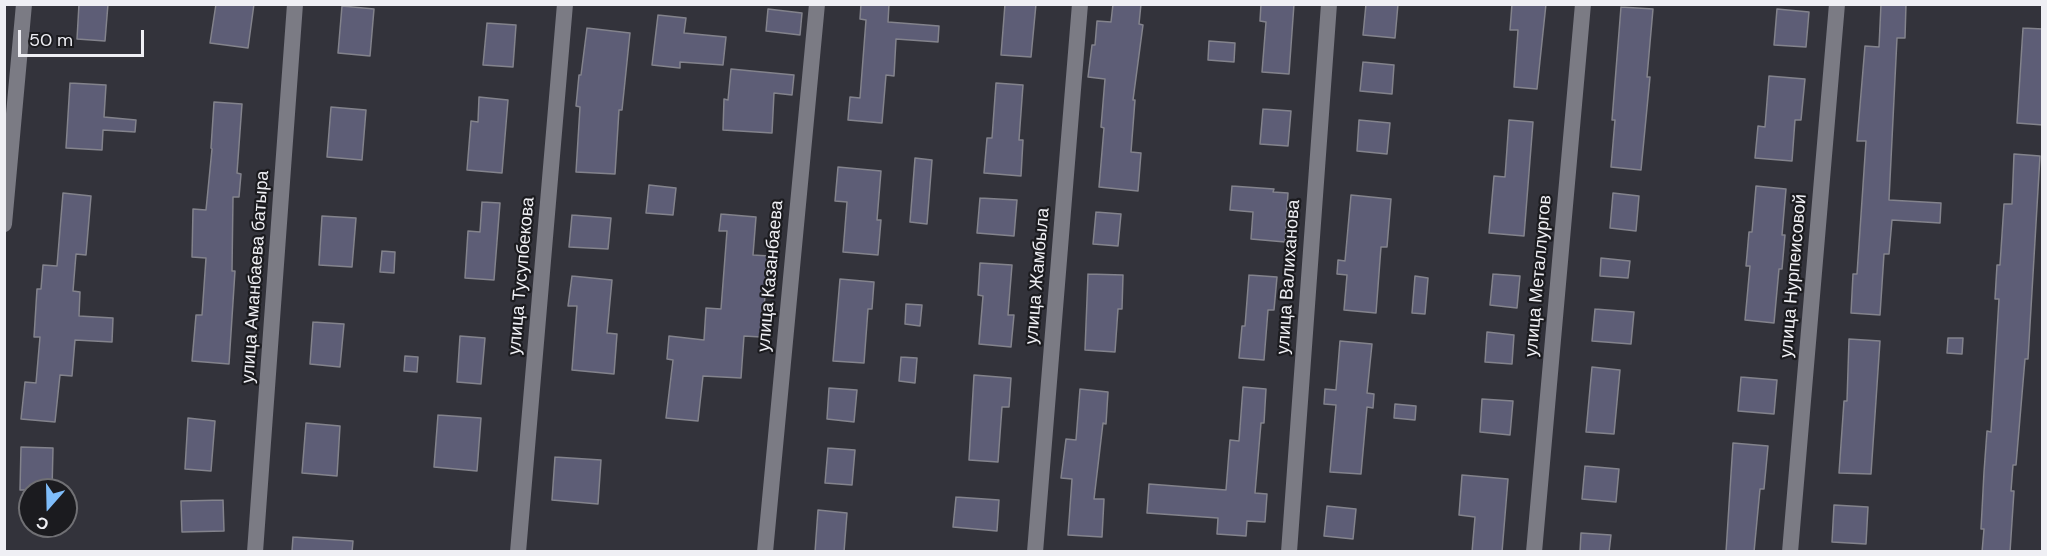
<!DOCTYPE html>
<meta charset="utf-8">
<style>
body{margin:0}
#map{position:relative;width:2047px;height:556px;overflow:hidden;background:#33333b;font-family:"DM Sans",sans-serif}
canvas{display:block}
.frame{position:absolute;inset:0;border:6px solid #efeff4;pointer-events:none}
.north{position:absolute;left:18px;top:478px;width:60px;height:60px;box-sizing:border-box;background:#1b1b1f;border:2px solid #707074;border-radius:50%;rotate:200deg;font-size:16px;font-weight:700;line-height:24px;text-align:center;color:#efeff4}
.north::after{content:'';display:block;margin:auto;width:21px;height:27px;background:#7fbdfa;clip-path:polygon(50% 0,100% 100%,50% 72%,0 100%)}
.scale{position:absolute;left:18px;top:30px;width:126px;height:27px;box-sizing:border-box;border:3px solid #efeff4;border-top:0;padding-left:8px;font-size:18px;line-height:21px;white-space:nowrap;color:#efeff4;-webkit-text-stroke:4px #1b1b1f;paint-order:stroke}
</style>
<div id="map">
<canvas width="2047" height="556"></canvas>
<div class="frame"></div>
<div class="north">С</div>
<div class="scale">50 m</div>
</div>
<script>
const c = document.querySelector('canvas').getContext('2d');
c.lineJoin = 'round';
function fill(path, color) {
  c.fillStyle = color;
  c.fill(path, 'evenodd');
}
function poly(rows) {
  const path = new Path2D();
  for (const r of rows) {
    path.moveTo(r[0], r[1]);
    for (let i = 2; i < r.length; i += 2) path.lineTo(r[i], r[i + 1]);
  }
  return path;
}
function trace(path, color, width, dash) {
  c.strokeStyle = color;
  c.lineWidth = width;
  c.lineCap = dash ? 'butt' : 'round';
  c.setLineDash(dash || []);
  c.stroke(path);
}
function write(font, color, halo, rows, align = 'center') {
  c.font = font + ' "DM Sans",sans-serif';
  c.lineWidth = 4.5;
  c.setLineDash([]);
  c.textBaseline = 'middle';
  c.strokeStyle = halo;
  c.fillStyle = color;
  for (const [text, x, y, turn = 0] of rows) {
    c.save();
    c.translate(x, y);
    c.rotate((+turn || 0) * Math.PI / 180);
    c.textAlign = isNaN(turn) ? turn : align;
    if (halo) c.strokeText(text, 0, 0);
    c.fillText(text, 0, 0);
    c.restore();
  }
}
const building = poly([
 [79,4,108,4,105,41,77,39,79,4],
 [216,4,254,4,248,48,210,43,216,4],
 [861,4,889,4,888,22,939,26,938,42,896,39,894,76,886,75,882,123,848,120,850,97,860,98,866,20,860,19,861,4],
 [1005,4,1036,4,1031,57,1001,55,1005,4],
 [1113,4,1141,4,1139,24,1143,25,1133,100,1135,100,1131,152,1141,153,1138,191,1099,187,1104,128,1101,127,1105,79,1088,77,1092,45,1095,45,1097,21,1111,22,1113,4],
 [1261,4,1294,4,1289,74,1262,72,1266,22,1260,21,1261,4],
 [1366,4,1398,4,1395,38,1363,35,1366,4],
 [1512,4,1546,4,1537,89,1514,87,1518,30,1510,30,1512,4],
 [1881,4,1906,4,1905,38,1897,38,1889,200,1941,203,1940,223,1892,220,1889,254,1884,254,1880,315,1851,313,1853,274,1857,274,1866,141,1857,141,1865,46,1879,47,1881,4],
 [342,6,374,9,370,56,338,53,342,6],
 [1621,7,1653,9,1647,77,1650,77,1641,170,1611,167,1615,120,1612,120,1621,7],
 [768,9,802,13,800,35,766,31,768,9],
 [1777,9,1809,12,1806,47,1774,45,1777,9],
 [658,15,686,18,684,33,726,37,723,65,680,62,680,68,652,65,658,15],
 [487,23,516,25,513,67,483,65,487,23],
 [587,28,630,33,622,110,619,110,615,174,576,172,580,107,576,106,579,75,581,75,587,28],
 [2023,28,2043,29,2043,125,2017,123,2023,28],
 [1209,41,1235,43,1234,62,1208,60,1209,41],
 [1363,62,1394,65,1392,94,1360,91,1363,62],
 [731,69,794,75,792,95,774,93,772,133,723,130,724,99,728,100,731,69],
 [1769,76,1805,79,1801,120,1795,120,1792,161,1755,158,1758,126,1765,127,1769,76],
 [70,83,106,85,104,117,136,120,135,132,103,130,102,150,66,148,70,83],
 [996,83,1023,85,1019,140,1023,140,1021,176,984,173,987,138,992,138,996,83],
 [479,97,508,100,502,173,467,170,471,121,478,122,479,97],
 [214,102,242,104,237,173,241,174,239,197,233,197,232,271,235,271,229,364,192,361,196,315,202,315,206,258,192,257,193,209,206,210,212,149,211,148,214,102],
 [331,107,366,110,362,160,327,157,331,107],
 [1263,109,1291,111,1288,146,1260,144,1263,109],
 [1359,120,1390,123,1387,154,1357,151,1359,120],
 [1509,120,1533,122,1524,236,1489,233,1494,176,1505,177,1509,120],
 [2014,154,2040,156,2028,359,2025,359,2016,465,2013,465,2011,491,2014,491,2010,552,1982,552,1984,529,1981,529,1984,472,1987,431,1991,432,1999,299,1995,299,1997,265,2000,265,2004,204,2012,204,2014,154],
 [915,158,932,160,927,224,910,222,915,158],
 [838,167,881,171,877,220,881,220,878,255,843,252,847,202,835,201,838,167],
 [649,185,676,188,673,215,646,213,649,185],
 [1232,186,1274,189,1273,192,1288,193,1285,242,1251,239,1253,212,1230,210,1232,186],
 [1756,186,1786,189,1782,235,1785,235,1782,269,1779,269,1774,323,1745,320,1750,266,1746,266,1749,232,1752,232,1756,186],
 [63,193,91,196,86,255,76,254,73,291,80,292,79,316,113,318,112,342,75,340,72,376,60,375,55,422,21,419,25,382,36,383,40,337,34,337,37,289,41,289,43,265,57,266,63,193],
 [1613,193,1639,196,1636,231,1610,228,1613,193],
 [1351,195,1391,199,1387,247,1381,247,1376,313,1344,310,1347,275,1337,274,1338,260,1345,261,1351,195],
 [980,198,1017,200,1014,236,977,233,980,198],
 [482,202,500,203,494,280,465,278,468,231,480,232,482,202],
 [1096,212,1121,214,1118,246,1093,244,1096,212],
 [721,214,756,217,753,255,769,256,761,337,744,336,741,378,703,376,698,421,666,418,673,360,667,359,669,336,704,340,706,308,721,309,727,231,719,231,721,214],
 [572,215,611,218,608,249,569,247,572,215],
 [322,216,356,218,352,267,319,265,322,216],
 [382,251,395,252,394,273,380,272,382,251],
 [1601,258,1630,261,1628,278,1600,276,1601,258],
 [980,263,1012,265,1008,315,1014,315,1011,347,979,344,983,296,978,295,980,263],
 [1088,274,1123,275,1122,309,1118,309,1115,352,1085,350,1088,274],
 [1493,274,1520,276,1517,308,1490,305,1493,274],
 [1249,275,1277,277,1274,310,1268,310,1264,360,1239,358,1242,326,1245,326,1249,275],
 [572,276,612,280,607,333,617,334,614,374,572,370,577,306,568,306,572,276],
 [1415,276,1428,278,1425,314,1412,313,1415,276],
 [840,279,874,282,872,309,868,309,864,363,833,361,840,279],
 [906,304,922,305,920,326,905,324,906,304],
 [1595,309,1634,312,1631,344,1592,341,1595,309],
 [313,322,344,324,340,367,310,364,313,322],
 [1487,332,1514,335,1512,364,1485,362,1487,332],
 [460,336,485,338,481,384,457,382,460,336],
 [1948,338,1963,338,1962,354,1947,353,1948,338],
 [1849,339,1880,341,1871,474,1839,473,1844,401,1847,401,1849,339],
 [1340,341,1372,344,1367,393,1374,394,1373,408,1367,407,1361,474,1330,472,1336,405,1324,404,1325,389,1336,390,1340,341],
 [405,356,418,357,417,372,404,371,405,356],
 [901,357,917,358,915,383,899,381,901,357],
 [1592,367,1620,370,1614,434,1586,432,1592,367],
 [974,375,1011,378,1009,407,1002,407,998,462,969,460,974,375],
 [1741,377,1777,380,1774,414,1738,411,1741,377],
 [1243,387,1266,389,1264,423,1261,423,1255,493,1267,494,1265,522,1247,521,1246,536,1217,534,1218,518,1147,513,1149,484,1226,490,1230,440,1239,441,1243,387],
 [829,388,857,390,854,422,827,419,829,388],
 [1080,389,1108,392,1106,424,1103,423,1094,499,1104,499,1102,537,1068,535,1072,479,1061,478,1066,439,1076,440,1080,389],
 [1482,399,1513,401,1510,435,1480,432,1482,399],
 [1395,404,1416,406,1415,420,1394,418,1395,404],
 [438,415,481,418,477,471,434,467,438,415],
 [188,418,215,421,211,471,185,469,188,418],
 [306,423,340,426,337,476,302,473,306,423],
 [1733,443,1768,446,1764,489,1760,489,1754,552,1726,552,1733,443],
 [21,447,53,448,52,490,20,490,21,447],
 [828,448,855,450,852,485,825,483,828,448],
 [555,457,601,460,598,504,552,500,555,457],
 [1585,466,1619,469,1616,502,1582,499,1585,466],
 [1462,475,1508,479,1502,552,1472,552,1475,517,1459,515,1462,475],
 [956,497,999,500,997,531,953,527,956,497],
 [223,500,224,531,182,532,181,501,223,500],
 [1834,505,1868,507,1866,544,1832,542,1834,505],
 [1327,506,1356,509,1353,539,1324,536,1327,506],
 [818,510,847,513,844,552,815,552,818,510],
 [1581,533,1611,535,1609,552,1580,552,1581,533],
 [293,537,353,541,352,552,292,551,293,537]
]);
fill(building, '#5d5d76');
trace(building, '#83838c', 1.5);
trace(poly([
 [4,224,24,4],
 [255,552,295,4],
 [518,552,565,4],
 [765,552,817,4],
 [1035,552,1080,4],
 [1289,552,1329,4],
 [1534,552,1583,4],
 [1790,552,1837,4]
]), '#7b7b84', 16);
write('18px', '#efeff4', '#1b1b1f', [
 ["улица Тусупбекова",522,276,-85],
 ["улица Казанбаева",771,276,-85],
 ["улица Жамбыла",1038,276,-85],
 ["улица Металлургов",1539,276,-85],
 ["улица Нурпеисовой",1794,276,-85],
 ["улица Аманбаева батыра",256,277,-86],
 ["улица Валиханова",1289,277,-86]
]);
</script>
